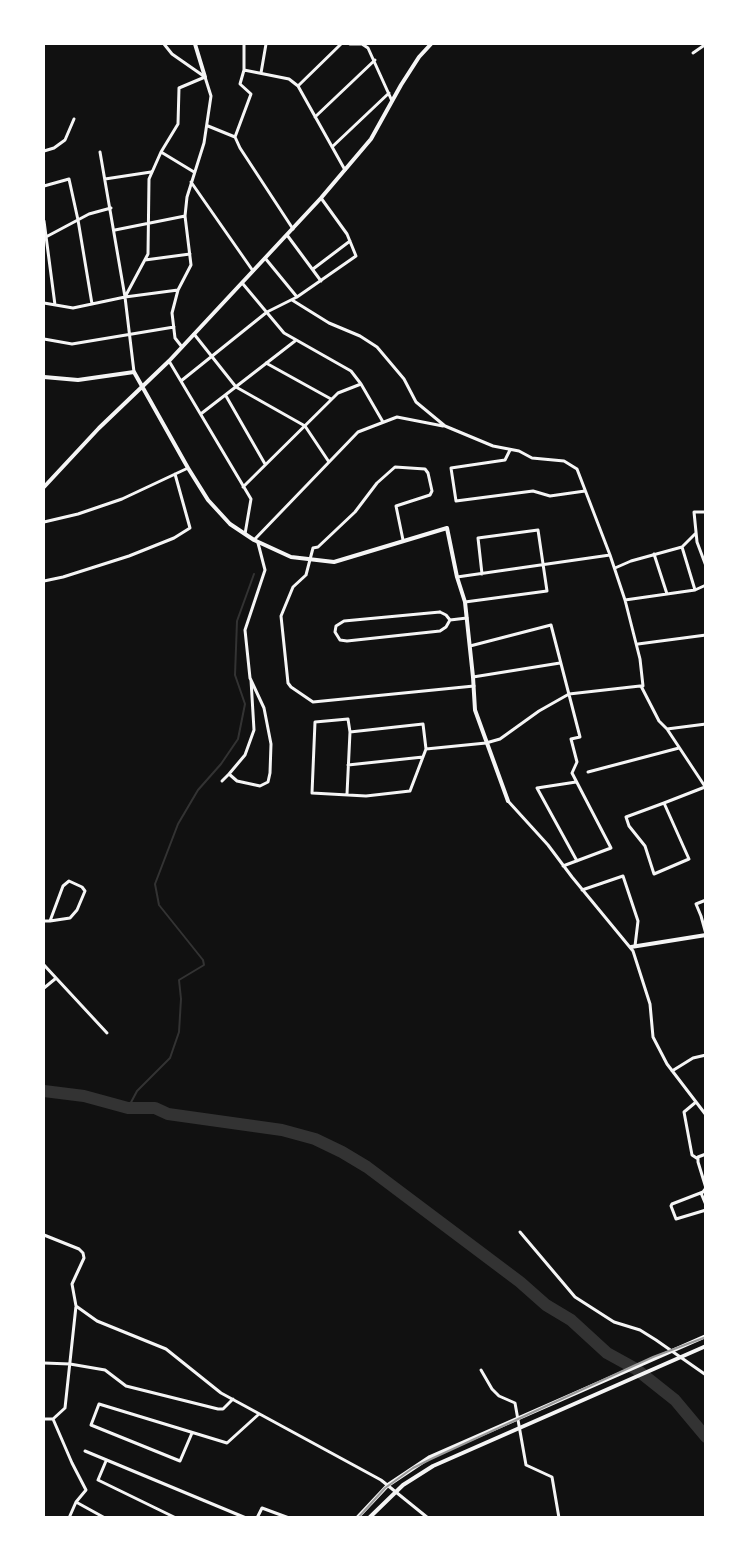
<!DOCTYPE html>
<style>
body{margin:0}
#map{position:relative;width:749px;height:1561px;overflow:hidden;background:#111;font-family:Lato,sans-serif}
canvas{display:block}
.frame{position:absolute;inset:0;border:45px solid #fff;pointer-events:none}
</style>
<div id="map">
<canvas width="749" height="1561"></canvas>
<div class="frame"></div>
</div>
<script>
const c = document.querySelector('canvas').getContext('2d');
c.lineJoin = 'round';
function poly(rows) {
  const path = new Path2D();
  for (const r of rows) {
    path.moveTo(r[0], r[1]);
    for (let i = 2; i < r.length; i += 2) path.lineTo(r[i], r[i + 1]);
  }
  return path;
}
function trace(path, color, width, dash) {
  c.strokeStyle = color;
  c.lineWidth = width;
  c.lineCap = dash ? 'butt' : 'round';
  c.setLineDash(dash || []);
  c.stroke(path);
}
trace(poly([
 [128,1108,137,1091,170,1058,179,1032,181,999,179,980,204,965,203,960,159,905,155,884,178,824,198,790,221,764,238,739,245,704,235,675,237,621,254,574]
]), '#333', 2);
trace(poly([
 [44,1091,84,1096,128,1108,155,1108,168,1114,282,1130,315,1139,342,1152,367,1167,520,1282,546,1305,571,1320,607,1353,636,1369,675,1400,706,1437]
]), '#333', 12);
trace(poly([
 [164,44,172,54,205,77,211,96,204,143,187,197,185,216,191,265,178,290,172,313,175,338,182,347],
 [244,44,244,70,240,84,251,94,235,137,240,148,293,229],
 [350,44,362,44,368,48,392,101],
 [693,53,706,44],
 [244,70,289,79,298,86,345,170],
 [261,73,266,44],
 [298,86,341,44],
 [315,117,375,60],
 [208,126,235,137],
 [332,147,389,93],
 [44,151,54,148,65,140,74,119],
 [100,152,125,297,134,372],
 [161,152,194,172],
 [105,179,151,172],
 [191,182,253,271],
 [44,186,69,179,78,220,92,304],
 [44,221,55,305],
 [115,230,185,216],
 [287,235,321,281],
 [44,238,89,214,111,208],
 [265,258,297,297],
 [145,260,190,254],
 [313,269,350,241],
 [243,284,284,333,351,371,361,384,383,422],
 [125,297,148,254,149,179,161,152,178,124,179,88,205,77],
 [292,300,329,323,360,336,377,347,404,379,416,402,445,426,493,446,519,451,532,458,564,461,577,469,610,555,625,600,640,659,643,686,641,686,659,721,667,729,706,788],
 [44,303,73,308,125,297,178,290],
 [194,334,236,387,305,426,329,462],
 [44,339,72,344,174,327],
 [169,361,251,499,245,534],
 [266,363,331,399],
 [181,381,267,312,297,297,356,256,347,234,321,198],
 [226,396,265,464],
 [202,413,295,341],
 [510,450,505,460,451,468,456,501,533,491,550,496,585,491],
 [243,487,338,393,361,384],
 [706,512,694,512,697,542,706,566],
 [44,522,78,514,122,499,188,468],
 [254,540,358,432,397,417,443,426],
 [403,540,396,506,430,495,432,491,428,473,425,469,395,467,377,483,355,512,318,547,313,548,306,575,293,587,281,616,288,683,291,687,313,702,474,686],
 [682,547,695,590],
 [654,554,667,594],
 [615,568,631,561,682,547,696,533],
 [457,577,610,555],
 [44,581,63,577,129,556,174,538,190,528,175,474],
 [625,600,695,590,706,585],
 [465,602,547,591,538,530,478,538,482,574],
 [440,612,446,615,450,620,446,627,440,631,347,641,340,640,335,632,336,626,344,621,440,612],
 [450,620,467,618],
 [638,644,706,635],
 [470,646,551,625,580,737,571,739,577,762,572,773,611,848,563,866],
 [473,677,560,663],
 [667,729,706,724],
 [426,749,486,743,500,739,539,711,569,694,640,686],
 [348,765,423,757],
 [588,772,679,748],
 [229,774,245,755,254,730,251,680],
 [222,781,229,774,237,781,260,786,268,782,270,773,271,744,264,708,250,678,245,630,265,570,258,543],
 [576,782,537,788,577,861],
 [347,794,350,732,348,719,315,722,312,793,366,796,410,791,426,749,423,724,350,732],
 [508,801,548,845,572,877,633,951,650,1004,653,1037,667,1064,706,1115],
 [664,803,689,859,654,874,645,846,629,826,626,817,664,803,705,787],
 [582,890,623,876,638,921,635,946],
 [706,900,696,904,701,916,706,934],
 [44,921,50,921,70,918,77,910,85,891,82,887,69,881,63,886,50,921],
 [44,965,107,1033],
 [44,988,55,979],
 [672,1071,693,1058,706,1055],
 [696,1102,684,1112,692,1155,698,1159],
 [706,1154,698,1157,698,1162,706,1188],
 [706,1188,703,1192,672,1204,671,1206,676,1219,706,1210],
 [701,1193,706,1205],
 [520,1232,575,1297,614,1322,640,1330,656,1340,706,1375],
 [44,1235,79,1249,83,1253,84,1258,72,1284,76,1306,65,1408,53,1419,44,1419],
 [76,1306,97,1321,166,1349,221,1393,381,1480,428,1518],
 [44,1363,70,1364,105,1370,126,1386,218,1409,223,1409,233,1399],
 [481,1370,492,1389,499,1396,515,1403,526,1465,552,1477,559,1518],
 [53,1419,72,1463,86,1490,76,1502,69,1518],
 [192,1433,180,1461,91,1425,99,1404,227,1443,259,1414],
 [85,1451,246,1518],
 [106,1461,98,1480,176,1518],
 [76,1502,105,1518],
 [257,1518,262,1508,289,1518]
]), '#f5f5f5', 3);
trace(poly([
 [195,44,205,77],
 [44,377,78,380,134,372,188,468,208,500,230,524,254,540,291,557,334,562,447,528,457,577,465,602,473,677,475,710,508,801],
 [44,487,99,428,169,361,321,198,371,139,401,85,419,57,431,44],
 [631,947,706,935],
 [357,1518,388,1485,430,1457,706,1336],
 [369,1518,403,1485,433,1466,706,1346]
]), '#f5f5f5', 4);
trace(poly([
 [358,1518,385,1488,413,1468,431,1459,653,1357,706,1337]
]), '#9a9a9a', 2);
</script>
